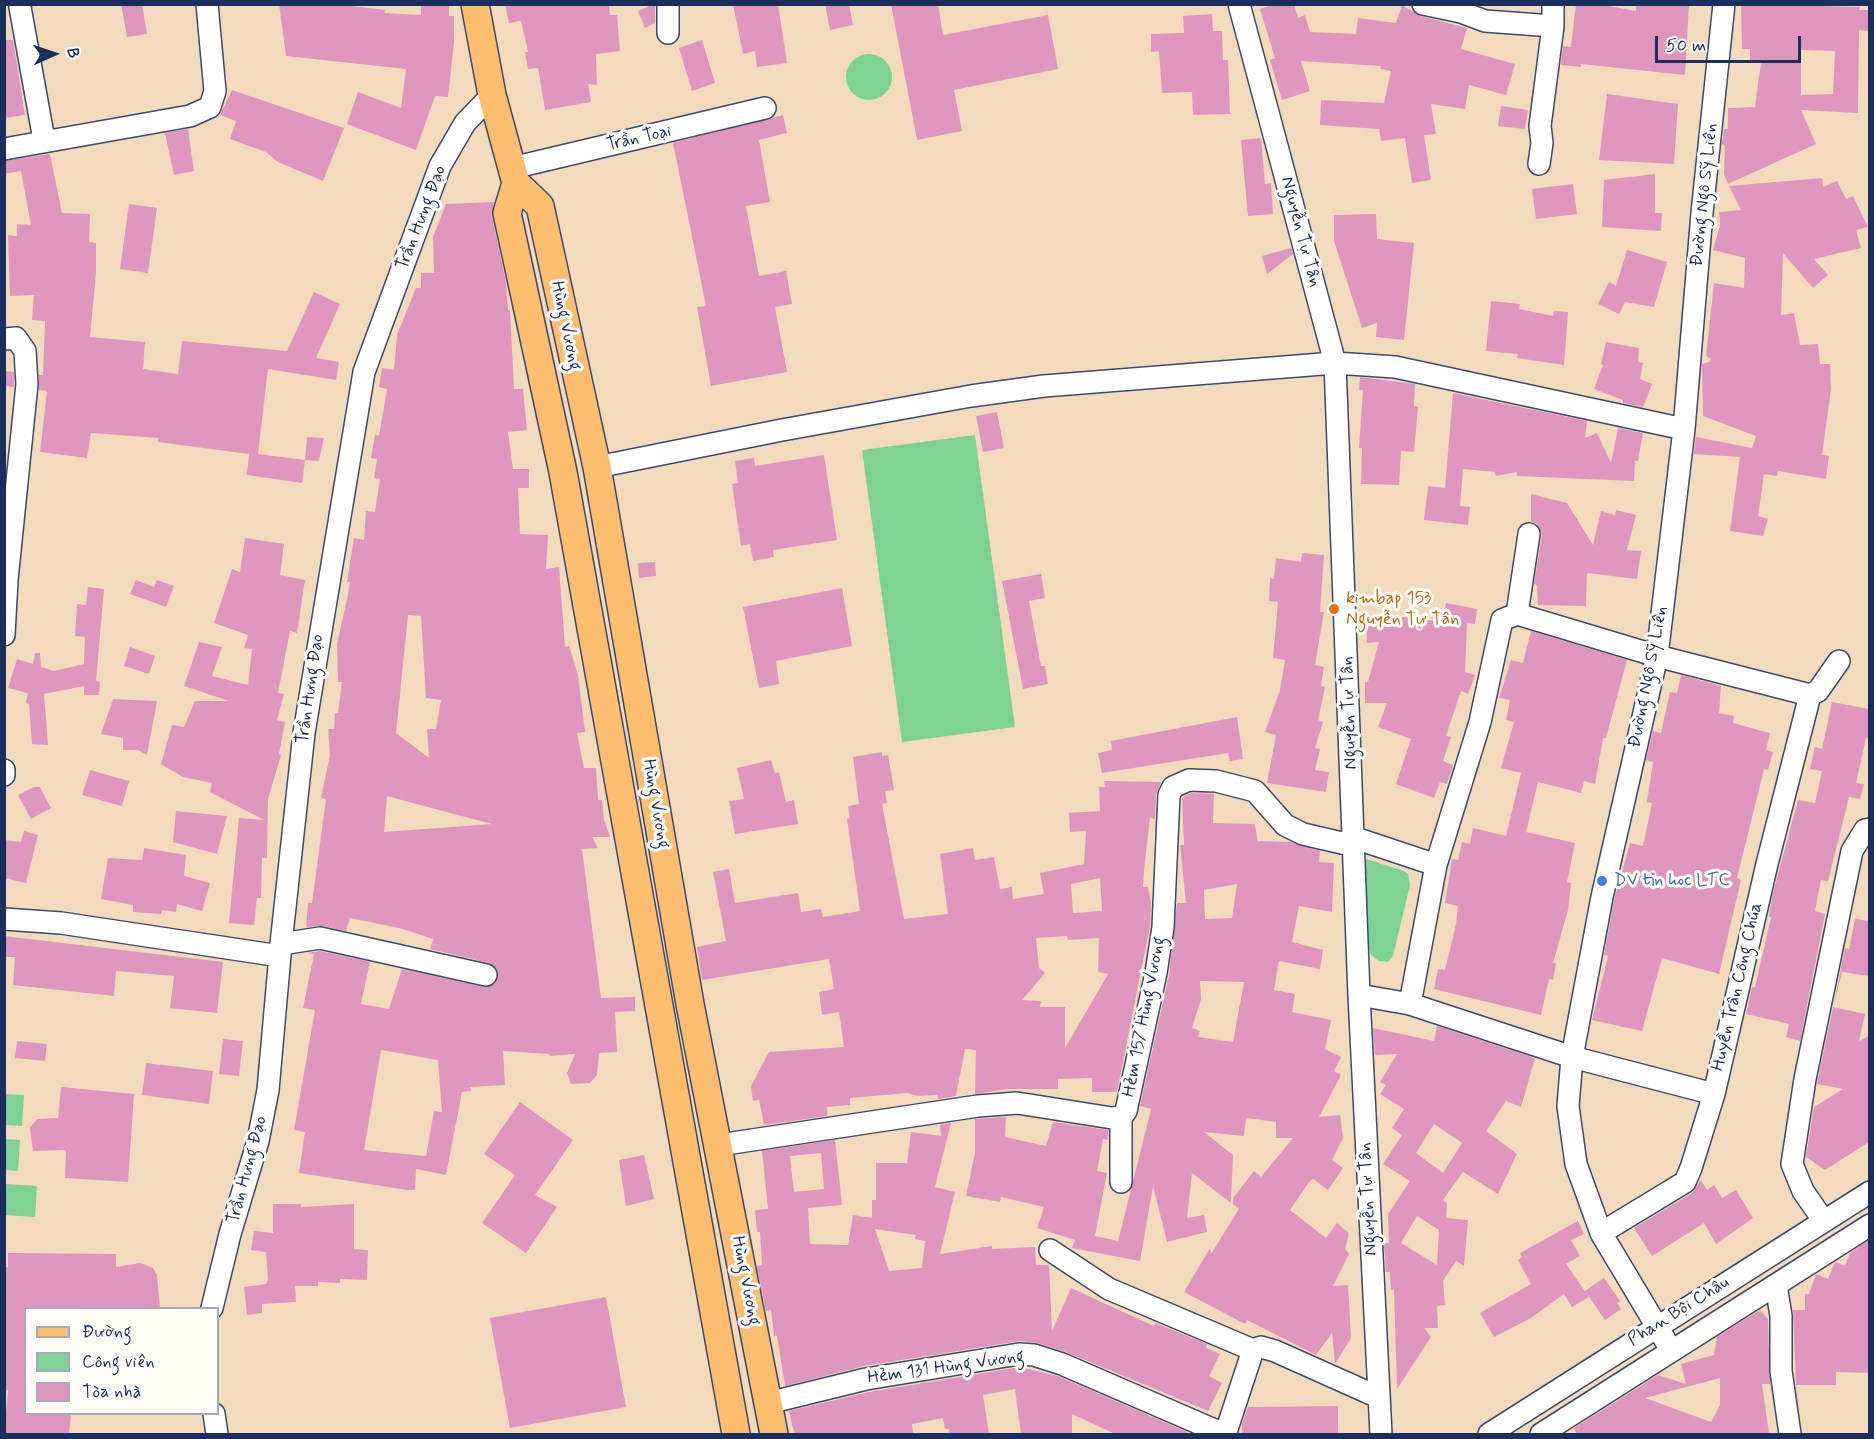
<!DOCTYPE html>
<meta charset="utf-8">
<style>
body{margin:0}
#map{position:relative;width:1874px;height:1439px;overflow:hidden;background:#f2dbbc;font-family:Mynerve,sans-serif}
canvas{display:block}
.frame{position:absolute;inset:0;border:6px solid #1b2f5e;pointer-events:none}
.legend{position:absolute;left:24px;top:1307px;width:195px;height:108px;box-sizing:border-box;background:#fdfcf7;border:2px solid #a3aaba;margin:0;padding:8px 10px;list-style:none;font-size:18px;color:#1b2f5e}
.legend li{display:flex;align-items:center;gap:12px;height:30px}
.legend b{width:30px;border:2px solid #a3aaba}
.north{position:absolute;left:24px;top:24px;width:60px;height:60px;-webkit-text-stroke:4px #fdfcf7;paint-order:stroke;rotate:87deg;font-size:16px;font-weight:700;line-height:24px;text-align:center;color:#1b2f5e}
.north::after{content:'';display:block;margin:auto;width:21px;height:27px;background:#1b2f5e;clip-path:polygon(50% 0,100% 100%,50% 72%,0 100%)}
.scale{position:absolute;left:1655px;top:36px;width:146px;height:27px;box-sizing:border-box;border:3px solid #1b2f5e;border-top:0;padding-left:8px;font-size:18px;line-height:21px;white-space:nowrap;color:#1b2f5e;-webkit-text-stroke:4px #fdfcf7;paint-order:stroke}
</style>
<div id="map">
<canvas width="1874" height="1439"></canvas>
<div class="frame"></div>
<ul class="legend">
<li><b style="height:8px;background:#fcbd6f"></b>Đường</li>
<li><b style="height:16px;background:#7dd194"></b>Công viên</li>
<li><b style="height:16px;background:#df96be"></b>Tòa nhà</li>
</ul>
<div class="north">B</div>
<div class="scale">50 m</div>
</div>
<script>
const c = document.querySelector('canvas').getContext('2d');
c.lineJoin = 'round';
function fill(path, color) {
  c.fillStyle = color;
  c.fill(path, 'evenodd');
}
function poly(rows) {
  const path = new Path2D();
  for (const r of rows) {
    if (r.length === 3) {
      path.moveTo(r[0] + r[2], r[1]);
      path.arc(r[0], r[1], r[2], 0, 2 * Math.PI);
      continue;
    }
    path.moveTo(r[0], r[1]);
    for (let i = 2; i < r.length; i += 2) path.lineTo(r[i], r[i + 1]);
  }
  return path;
}
function trace(path, color, width, dash) {
  c.strokeStyle = color;
  c.lineWidth = width;
  c.lineCap = dash ? 'butt' : 'round';
  c.setLineDash(dash || []);
  c.stroke(path);
}
function write(font, color, halo, rows, align = 'center') {
  c.font = font + ' Mynerve,sans-serif';
  c.lineWidth = 6;
  c.setLineDash([]);
  c.textBaseline = 'middle';
  c.strokeStyle = halo;
  c.fillStyle = color;
  for (const [text, x, y, turn = 0] of rows) {
    c.save();
    c.translate(x, y);
    c.rotate((+turn || 0) * Math.PI / 180);
    c.textAlign = isNaN(turn) ? turn : align;
    if (halo) c.strokeText(text, 0, 0);
    c.fillText(text, 0, 0);
    c.restore();
  }
}
fill(poly([
 [869,77,23],
 [975,435,1015,727,902,742,862,450],
 [1366,859,1404,871,1408,874,1410,885,1393,956,1388,962,1379,961,1371,955,1367,943],
 [4,1094,24,1095,22,1126,5,1125],
 [5,1139,20,1140,18,1171,5,1170],
 [5,1184,37,1186,35,1217,5,1215]
]), '#7dd194');
fill(poly([
 [121,4,142,4,147,34,127,37],
 [279,4,336,4,385,10,384,13,421,15,421,4,449,4,449,16,454,16,454,42,448,97,435,96,416,150,347,124,358,92,401,108,406,69,286,56],
 [505,4,609,4,610,15,617,15,620,51,596,54,597,85,588,84,591,102,545,110,538,68,528,69,525,52,528,52,521,21,509,23],
 [655,4,655,23,645,28,638,11],
 [733,4,778,4,787,63,757,67,755,51,743,54],
 [825,4,849,4,853,25,830,30],
 [891,4,938,4,943,35,1048,15,1058,69,954,90,962,131,917,140],
 [1275,4,1294,4,1298,18,1305,15,1310,32,1356,34,1358,18,1396,23,1402,5,1420,16,1467,28,1461,49,1515,64,1506,95,1469,85,1465,109,1431,104,1436,134,1424,135,1431,180,1412,183,1405,138,1381,141,1379,129,1320,125,1321,100,1384,103,1391,71,1380,69,1381,66,1301,61,1310,91,1282,100,1270,60,1275,58,1260,9],
 [1576,4,1598,4,1636,11,1636,4,1689,4,1685,75,1581,64,1581,67,1561,65,1563,46,1571,47],
 [1741,4,1860,7,1859,10,1869,10,1869,31,1859,30,1858,113,1801,110,1816,144,1728,184,1724,174,1725,146,1722,144,1724,129,1728,129,1728,108,1755,107,1761,62,1750,62,1750,49,1742,49],
 [1801,50,1835,51,1833,94,1801,95],
 [1212,14,1213,31,1222,31,1223,60,1228,60,1230,114,1193,115,1192,92,1162,93,1159,51,1151,52,1151,34,1184,33,1183,16],
 [4,40,13,40,25,115,4,118],
 [702,40,715,83,692,91,679,48],
 [232,90,344,128,323,181,278,162,266,152,230,139,236,121,220,115],
 [1607,94,1678,104,1674,164,1599,160],
 [1501,106,1528,110,1525,129,1498,126],
 [783,115,787,133,759,140,770,202,746,206,759,276,786,271,792,304,775,307,787,372,711,386,697,307,706,306,673,143],
 [188,129,194,171,174,175,165,133],
 [1261,138,1265,184,1271,183,1273,214,1248,216,1241,140],
 [50,154,62,213,90,214,89,242,96,243,96,273,90,337,145,342,143,369,178,374,182,341,287,351,314,292,340,304,316,358,339,362,336,380,268,369,258,454,305,460,302,483,247,475,249,454,158,442,158,438,91,433,87,458,40,452,47,391,39,390,39,375,43,375,45,321,32,320,34,295,10,296,8,235,17,236,17,224,31,225,21,171,4,174,4,161],
 [1655,174,1655,213,1662,213,1661,231,1602,227,1604,180],
 [1822,178,1823,187,1837,181,1846,199,1853,196,1868,227,1856,230,1861,248,1814,259,1828,275,1813,288,1783,253,1781,315,1794,313,1800,345,1818,344,1820,364,1830,364,1831,389,1822,455,1829,456,1826,479,1778,471,1777,476,1764,474,1758,516,1768,519,1763,536,1730,531,1740,457,1694,454,1696,437,1752,448,1756,436,1703,416,1702,364,1709,362,1711,359,1706,356,1714,283,1744,288,1745,258,1713,250,1720,225,1719,212,1741,210,1729,186],
 [1573,184,1577,214,1536,219,1532,189],
 [494,202,492,216,506,283,508,310,510,310,514,389,523,389,527,430,508,432,513,469,529,469,529,488,518,488,520,534,548,535,546,569,559,567,565,647,569,646,578,675,585,732,577,733,584,768,596,768,598,800,602,800,604,820,610,837,592,837,598,848,582,849,601,998,635,997,635,1011,615,1012,617,1052,599,1053,597,1075,590,1083,571,1084,567,1073,575,1054,550,1056,549,1054,503,1051,505,1085,470,1087,471,1091,462,1092,446,1175,416,1169,415,1190,407,1190,299,1173,305,1132,294,1130,315,1010,303,1008,314,954,307,953,320,951,370,962,361,1004,389,1009,402,969,484,987,496,983,498,971,489,963,430,949,433,939,403,929,350,918,346,931,322,926,306,927,308,903,312,903,326,799,321,798,330,755,328,729,334,729,335,713,338,713,342,682,338,682,337,644,348,595,350,582,347,582,354,538,364,540,366,511,375,512,380,479,374,478,377,459,371,458,375,435,379,436,387,389,379,387,382,368,394,370,397,335,416,288,421,288,421,273,434,273,433,237,446,204],
 [408,615,421,616,426,698,441,700,436,729,427,729,429,758,396,733],
 [387,796,409,802,492,824,384,832],
 [381,1050,438,1060,442,1112,434,1111,426,1156,364,1150],
 [129,204,157,208,148,273,120,269],
 [1376,214,1377,239,1414,243,1404,340,1376,337,1377,323,1362,328,1334,241,1334,215],
 [1291,248,1293,254,1267,274,1262,256],
 [1627,250,1667,262,1654,307,1625,302,1619,314,1598,304,1609,282,1616,286],
 [1491,301,1520,304,1519,309,1553,316,1554,311,1568,312,1564,365,1517,358,1518,354,1486,351],
 [1606,342,1639,348,1638,362,1643,363,1640,379,1652,384,1643,407,1623,403,1623,400,1594,389,1603,365,1601,364],
 [4,371,14,372,14,387,4,386],
 [1360,377,1415,384,1414,406,1418,407,1414,452,1401,451,1399,485,1361,484,1362,448,1359,448,1363,390,1359,390],
 [1453,393,1587,421,1585,438,1597,433,1611,463,1618,428,1643,433,1638,461,1635,461,1634,481,1517,476,1517,472,1496,476,1495,472,1463,469,1460,506,1470,507,1468,525,1424,520,1428,486,1445,488],
 [997,412,1004,448,983,452,976,416],
 [307,437,324,438,319,461,305,460],
 [824,455,837,540,773,550,774,557,753,561,750,544,741,546,732,484,738,483,735,461,754,458,755,466],
 [1531,494,1567,503,1593,545,1601,511,1615,515,1616,510,1636,515,1627,550,1641,551,1637,579,1587,573,1586,606,1538,605,1537,585,1534,584,1542,535,1537,524,1531,521],
 [245,538,284,544,280,575,305,580,297,633,290,631,278,693,284,694,277,720,285,722,279,754,281,755,268,799,267,858,262,858,261,898,257,898,254,925,229,923,239,818,264,820,210,792,212,783,183,777,161,764,172,725,184,727,195,701,229,701,184,686,199,642,222,647,212,676,248,685,252,649,244,648,248,635,214,623,232,569,240,572],
 [1302,553,1324,555,1320,612,1324,612,1315,665,1324,667,1321,686,1325,687,1318,720,1323,722,1315,748,1320,749,1315,770,1329,772,1326,792,1267,783,1276,735,1265,732,1280,690,1285,660,1273,658,1278,602,1269,601,1270,578,1274,579,1276,558,1301,562],
 [655,562,656,576,639,578,638,563],
 [1041,574,1045,598,1029,601,1041,666,1045,666,1048,684,1023,689,1002,581],
 [136,580,154,587,157,580,174,586,166,607,130,594],
 [88,587,104,589,96,681,100,682,99,695,84,695,84,686,44,694,48,745,32,744,29,704,26,703,28,693,8,688,17,659,33,664,35,653,40,653,41,667,54,671,84,664,85,637,75,636,77,604,86,605],
 [842,588,852,646,776,661,779,684,759,688,743,607],
 [1446,603,1477,609,1475,624,1467,623,1465,672,1475,675,1468,694,1461,691,1446,736,1451,737,1443,761,1453,765,1447,784,1440,782,1434,798,1396,784,1411,739,1378,727,1387,703,1365,703,1365,682,1368,682,1379,642,1367,643,1366,615,1404,617,1443,622],
 [1531,631,1627,660,1606,738,1603,738,1595,784,1584,781,1581,793,1538,782,1526,832,1575,843,1567,882,1571,883,1568,910,1553,963,1556,963,1553,980,1549,979,1541,1015,1434,989,1438,969,1445,970,1456,924,1458,906,1445,903,1452,859,1458,860,1462,842,1470,844,1473,828,1506,836,1521,773,1501,768,1514,722,1506,720,1510,700,1499,698,1511,660,1523,663],
 [130,647,155,656,149,674,124,666],
 [1681,675,1721,686,1719,713,1734,716,1733,723,1770,733,1766,750,1773,752,1768,770,1764,769,1737,878,1741,880,1719,974,1662,958,1642,1031,1592,1020,1608,956,1604,955,1614,900,1630,843,1643,846,1652,803,1647,802,1653,762,1646,760,1653,731,1661,733,1670,692,1677,693],
 [113,699,157,701,147,755,138,750,123,750,123,738,101,734],
 [1832,702,1869,709,1869,739,1866,738,1856,783,1864,784,1860,799,1849,797,1828,881,1821,880,1815,911,1825,914,1800,1041,1786,1037,1789,1024,1746,1014,1752,987,1755,987,1771,917,1769,917,1772,897,1798,800,1815,803,1822,771,1810,769,1815,747,1822,749],
 [1237,717,1243,759,1230,761,1228,753,1102,773,1098,753,1112,750,1111,741],
 [882,752,882,756,888,755,894,790,885,791,887,803,882,804,904,919,948,914,940,854,973,848,975,860,994,857,1000,889,1012,887,1013,899,1044,894,1040,873,1084,864,1086,831,1070,832,1069,813,1100,811,1099,787,1105,787,1104,781,1161,782,1156,794,1155,819,1150,818,1144,870,1143,887,1148,887,1151,903,1150,926,1117,1092,1092,1092,1092,1078,1058,1079,1058,1089,1008,1089,975,1094,976,1050,965,1049,956,1096,938,1099,937,1095,918,1096,908,1093,850,1098,850,1105,827,1107,827,1116,764,1125,759,1100,753,1101,751,1086,769,1052,844,1047,839,1012,822,1015,819,992,834,989,829,959,702,980,697,947,726,941,713,872,729,869,735,903,798,893,801,912,821,909,823,917,860,911,847,819,850,818,848,806,859,804,853,757],
 [1100,878,1102,911,1073,913,1071,884],
 [1067,936,1068,940,1099,938,1098,972,1108,974,1065,1048,1065,1007,1040,1007,1041,1001,1022,1000,1045,973,1039,968,1036,938],
 [771,760,775,773,779,772,786,802,794,800,798,824,735,834,729,801,744,799,737,768],
 [90,770,129,781,122,806,82,795],
 [34,787,40,787,51,808,31,819,18,795],
 [1191,793,1214,794,1213,823,1255,824,1258,844,1258,841,1290,842,1320,851,1319,862,1334,863,1332,912,1299,906,1292,942,1323,950,1320,969,1279,961,1274,990,1295,994,1292,1012,1331,1020,1325,1049,1341,1057,1334,1071,1341,1075,1319,1117,1340,1115,1343,1138,1332,1160,1343,1168,1328,1190,1313,1179,1309,1182,1290,1210,1326,1238,1337,1223,1349,1233,1345,1249,1349,1254,1333,1286,1348,1285,1351,1338,1335,1364,1332,1333,1316,1355,1247,1320,1245,1324,1184,1292,1210,1248,1211,1254,1239,1209,1233,1204,1233,1198,1254,1171,1261,1177,1293,1138,1276,1138,1276,1122,1246,1118,1244,1136,1204,1132,1233,1155,1231,1203,1192,1173,1187,1218,1204,1215,1207,1232,1167,1242,1153,1186,1140,1261,1072,1248,1075,1240,1037,1228,1044,1207,1001,1197,1000,1202,966,1196,975,1153,975,1119,1006,1117,1005,1137,1046,1146,1053,1122,1108,1130,1108,1140,1103,1139,1097,1171,1107,1173,1095,1236,1118,1241,1151,1109,1140,1106,1169,975,1177,903,1186,903,1180,845,1184,845,1182,798],
 [1237,884,1232,918,1205,919,1204,890],
 [1200,981,1244,982,1233,1042,1198,1037,1200,1031,1192,1028,1201,999],
 [176,811,227,816,217,854,173,842],
 [24,831,38,835,26,883,4,878,4,840,21,842],
 [144,848,186,855,184,876,210,883,202,911,177,904,176,912,162,910,161,914,133,912,133,905,101,899,108,858,142,860],
 [1855,919,1869,921,1869,976,1842,972,1834,1004,1845,948,1849,949],
 [4,936,223,962,217,1013,170,1008,174,976,116,971,114,996,13,985,15,957,4,957],
 [1833,1007,1865,1014,1859,1041,1869,1036,1869,1142,1825,1170,1806,1157,1814,1107,1843,1089,1817,1084],
 [1437,1026,1535,1058,1521,1107,1506,1101,1486,1131,1517,1154,1498,1194,1463,1172,1443,1200,1447,1204,1446,1218,1468,1220,1464,1266,1456,1261,1443,1281,1445,1305,1437,1306,1438,1328,1424,1328,1431,1337,1397,1389,1394,1290,1391,1290,1390,1272,1386,1272,1384,1243,1389,1243,1388,1214,1410,1181,1383,1164,1402,1135,1392,1128,1404,1109,1380,1094,1386,1085,1380,1082,1397,1054,1375,1055,1373,1028,1434,1041],
 [1434,1124,1462,1143,1443,1173,1416,1153],
 [1417,1216,1439,1230,1437,1265,1401,1243],
 [223,1039,243,1041,239,1076,219,1074],
 [17,1041,47,1044,45,1061,15,1058],
 [146,1063,213,1071,209,1104,142,1095],
 [61,1087,134,1094,128,1182,65,1178,66,1150,33,1151,30,1128,37,1119,58,1118],
 [520,1102,573,1140,535,1195,557,1207,526,1253,482,1223,515,1175,484,1154],
 [951,1123,935,1187,955,1192,940,1254,992,1246,992,1249,1035,1247,1036,1265,1049,1265,1052,1331,1071,1288,1154,1326,1155,1323,1207,1344,1206,1348,1220,1354,1209,1376,1222,1383,1208,1411,1066,1352,1038,1343,1020,1341,864,1366,785,1386,777,1336,774,1336,771,1310,766,1311,757,1266,762,1265,760,1232,757,1232,755,1210,768,1209,762,1151,835,1140,842,1205,808,1208,810,1244,848,1245,853,1215,872,1218,872,1200,876,1200,876,1163,907,1163,911,1132,941,1136,940,1125],
 [821,1153,824,1189,794,1192,790,1156],
 [875,1229,916,1235,915,1239,925,1241,922,1268,889,1271],
 [644,1155,654,1199,626,1206,619,1160],
 [1701,1180,1707,1190,1714,1185,1722,1198,1736,1190,1753,1218,1716,1244,1704,1223,1652,1256,1634,1228,1692,1193],
 [273,1204,301,1204,301,1207,354,1204,354,1249,368,1250,367,1280,340,1279,340,1283,318,1282,318,1286,295,1286,296,1302,262,1304,262,1313,247,1315,244,1287,266,1284,268,1279,266,1252,251,1250,254,1231,273,1233],
 [1578,1221,1584,1234,1571,1240,1580,1256,1566,1264,1589,1297,1572,1307,1564,1294,1531,1318,1494,1337,1480,1313,1531,1284,1518,1260,1522,1257,1520,1253],
 [1869,1240,1869,1373,1836,1372,1836,1385,1796,1385,1793,1310,1805,1310,1805,1294,1809,1294,1816,1274,1828,1279,1835,1262,1845,1266,1850,1253],
 [8,1253,116,1254,116,1267,140,1263,153,1268,157,1275,160,1308,26,1308,26,1413,71,1413,69,1434,4,1434,8,1390,4,1390,4,1267,8,1267],
 [1604,1278,1620,1301,1617,1303,1621,1309,1605,1320,1585,1291],
 [606,1297,626,1407,510,1428,490,1318],
 [1760,1310,1768,1319,1770,1384,1762,1384,1769,1434,1577,1434,1574,1428,1658,1375,1686,1384,1681,1364,1714,1355,1717,1337],
 [1720,1378,1720,1405,1711,1422,1645,1398],
 [1020,1367,1058,1376,1187,1432,1186,1434,1115,1434,1072,1414,1072,1434,1021,1434,1015,1389,983,1395,989,1434,950,1434,949,1429,945,1429,943,1418,912,1424,913,1434,795,1434,792,1425,789,1411,869,1392],
 [1338,1406,1338,1434,1242,1434,1242,1424,1248,1407]
]), '#df96be');
const minor = poly([
 [1239,4,1335,363,1359,995,1381,1434],
 [1423,4,1461,12,1485,21,1553,26],
 [20,7,44,140],
 [668,33,668,4],
 [4,149,190,116,210,107,215,91,207,4],
 [1539,164,1542,143,1540,126,1553,26,1553,4],
 [512,168,765,108],
 [4,339,16,338,25,351,27,384,7,580,4,635],
 [597,467,782,430,971,396,1044,386,1335,363,1395,367,1684,429],
 [1517,614,1529,534],
 [4,770,4,775],
 [1355,838,1436,865],
 [4,919,61,923,280,956],
 [281,944,320,938,486,975],
 [1359,995,1410,1004,1572,1057,1714,1094],
 [1410,1004,1436,865,1480,722,1502,620,1517,614,1657,656,1810,695,1818,691,1839,661],
 [1121,1117,1121,1182],
 [719,1145,978,1106,1017,1103,1112,1118,1121,1117,1126,1111,1156,973,1163,927,1169,795,1173,787,1189,780,1216,781,1255,791,1285,825,1303,834,1355,846],
 [1823,1220,1803,1191,1792,1164,1805,1079,1852,851,1865,830,1870,829],
 [1601,1233,1685,1182,1691,1168,1714,1094,1767,864,1810,695],
 [1050,1250,1109,1289,1253,1350,1261,1347,1275,1351,1378,1397],
 [1776,1285,1781,1316,1781,1371,1790,1434],
 [212,1308,230,1234,258,1141,268,1090,281,944,304,733,364,372,440,166,465,123,492,95],
 [1671,1350,1601,1233,1576,1164,1568,1106,1572,1057,1602,897,1657,656,1684,429,1702,213,1724,4],
 [768,1403,866,1379,1019,1354,1034,1355,1062,1364,1219,1432,1227,1429,1253,1350],
 [214,1414,217,1434],
 [1489,1434,1870,1192],
 [1541,1434,1870,1225]
]);
const major = poly([
 [475,4,492,95,516,183,540,206,597,467,690,1004,774,1434],
 [516,183,507,213,563,472,736,1434]
]);
trace(minor, '#3b496c', 24);
trace(major, '#3b496c', 30);
trace(minor, '#fff', 21);
trace(major, '#fcbd6f', 27);
for (const [x, y, r, color] of [
 [1334,609,6,"#e8710a"],
 [1602,881,6,"#3f7fe0"]
]) {
  const dot = new Path2D();
  dot.arc(x, y, r, 0, 2 * Math.PI);
  c.fillStyle = color;
  c.fill(dot);
  trace(dot, '#fdfcf7', 2);
}
write('18px', '#1b2f5e', '#fdfcf7', [
 ["Trần Toại",639,139,-13],
 ["Đường Ngô Sỹ Liên",1705,195,-84],
 ["Trần Hưng Đạo",422,218,-69],
 ["Nguyễn Tự Tân",1300,232,75],
 ["Hùng Vương",565,326,78],
 ["Đường Ngô Sỹ Liên",1649,677,-79],
 ["Trần Hưng Đạo",311,689,-82],
 ["Nguyễn Tự Tân",1350,713,-92],
 ["Hùng Vương",655,804,80],
 ["Huyền Trân Công Chúa",1738,987,-77],
 ["Hẻm 157 Hùng Vương",1145,1017,-79],
 ["Trần Hưng Đạo",248,1170,-75],
 ["Nguyễn Tự Tân",1369,1199,-93],
 ["Hùng Vương",745,1281,79],
 ["Phan Bội Châu",1679,1312,-32],
 ["Hẻm 131 Hùng Vương",946,1368,-8]
]);
write('18px', '#c56008', '#fdfcf7', [
 ["kimbap 153",1346,599],
 ["Nguyễn Tự Tân",1346,620]
], 'left');
write('18px', '#366cbe', '#fdfcf7', [
 ["DV tin hoc LTC",1614,881]
], 'left');
</script>
